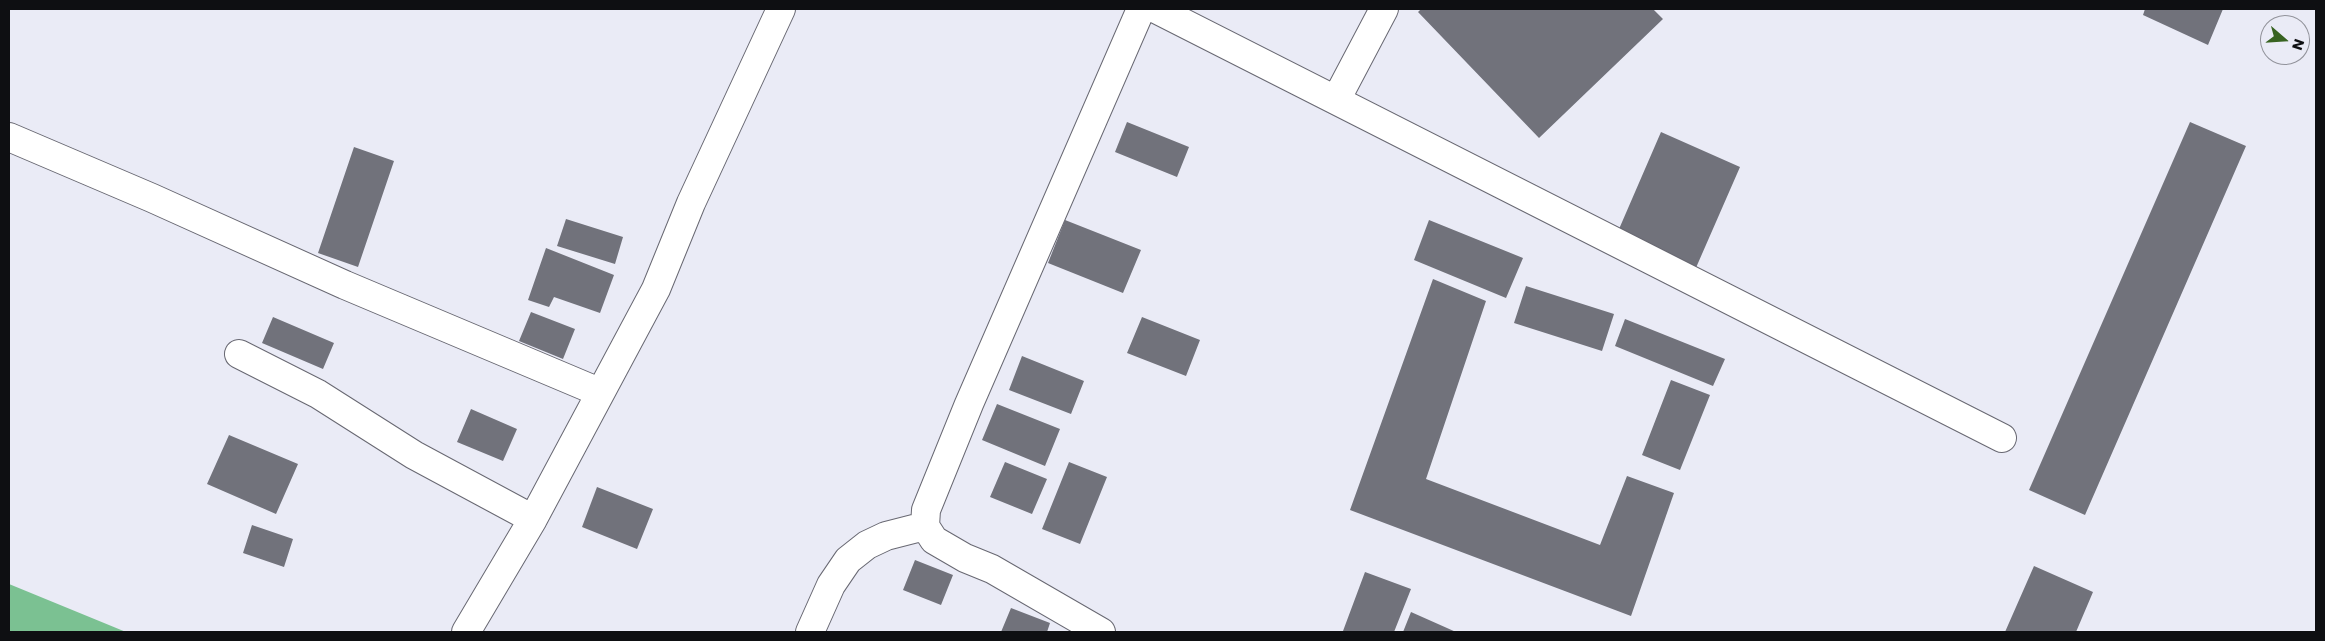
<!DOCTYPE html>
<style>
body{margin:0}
#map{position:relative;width:2325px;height:641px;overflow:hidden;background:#eaebf6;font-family:Poppins,sans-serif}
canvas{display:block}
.frame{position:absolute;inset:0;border:10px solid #0e0f12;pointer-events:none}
.north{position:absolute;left:2260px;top:15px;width:50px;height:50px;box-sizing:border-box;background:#eaebf6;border:1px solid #92939b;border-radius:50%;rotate:109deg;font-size:14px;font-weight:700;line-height:20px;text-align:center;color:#0e0f12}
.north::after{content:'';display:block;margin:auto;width:18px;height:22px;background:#386321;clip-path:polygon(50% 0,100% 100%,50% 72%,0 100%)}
</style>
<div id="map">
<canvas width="2325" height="641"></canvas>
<div class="frame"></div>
<div class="north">N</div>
</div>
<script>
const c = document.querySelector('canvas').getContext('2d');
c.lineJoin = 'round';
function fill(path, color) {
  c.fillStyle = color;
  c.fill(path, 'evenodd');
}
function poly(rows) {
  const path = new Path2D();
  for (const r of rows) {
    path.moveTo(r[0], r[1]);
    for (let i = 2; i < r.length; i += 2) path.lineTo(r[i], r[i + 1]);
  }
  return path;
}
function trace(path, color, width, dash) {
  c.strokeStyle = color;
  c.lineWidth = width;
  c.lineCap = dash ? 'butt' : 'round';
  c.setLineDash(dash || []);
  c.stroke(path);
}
fill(poly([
 [9,584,126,632,9,632]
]), '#7bc192');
fill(poly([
 [1421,9,1653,9,1663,19,1539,138,1418,12],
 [2145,9,2223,9,2208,45,2143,15],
 [1127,122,1189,147,1177,177,1115,152],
 [2190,122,2246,146,2085,515,2029,490],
 [1661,132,1740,167,1695,270,1616,236],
 [354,147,394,161,358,267,318,253],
 [566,219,623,237,615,264,557,246],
 [1065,220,1141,250,1123,293,1048,263],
 [1429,220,1523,258,1506,298,1414,260],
 [546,248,614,275,600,313,554,297,549,307,528,300],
 [1433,279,1486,301,1426,479,1600,545,1627,476,1674,493,1631,616,1350,510],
 [1526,286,1614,314,1602,351,1514,323],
 [531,312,575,329,563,359,519,341],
 [273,317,334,343,323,369,262,343],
 [1142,317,1200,340,1186,376,1127,353],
 [1625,319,1725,359,1713,386,1615,346],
 [1022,356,1084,381,1071,414,1009,390],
 [1671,380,1710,395,1680,470,1642,455],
 [997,404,1060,429,1045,466,982,440],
 [471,409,517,429,503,461,457,442],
 [229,435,298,464,276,514,207,484],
 [1005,462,1047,479,1032,514,990,497],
 [1069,462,1107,477,1080,544,1042,529],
 [597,487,653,509,637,549,582,527],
 [252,525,293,539,284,567,243,553],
 [915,560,953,575,941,605,903,590],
 [2034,566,2093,592,2076,632,2005,632],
 [1365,572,1411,589,1394,632,1343,631],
 [1011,608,1050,623,1047,632,1001,632],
 [1411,612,1456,632,1403,632]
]), '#71727b');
const street = poly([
 [1156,9,2002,438],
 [1336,100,1384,9],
 [9,137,152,198,345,285,599,392],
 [239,354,318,394,414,455,533,519],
 [466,632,533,519,656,289,691,203,781,9],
 [810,632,831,585,848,560,867,545,886,536,925,526],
 [1101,632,992,569,965,558,934,540,925,526,926,510,969,404,1141,9]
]);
trace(street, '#686872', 30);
trace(street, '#fff', 28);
</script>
